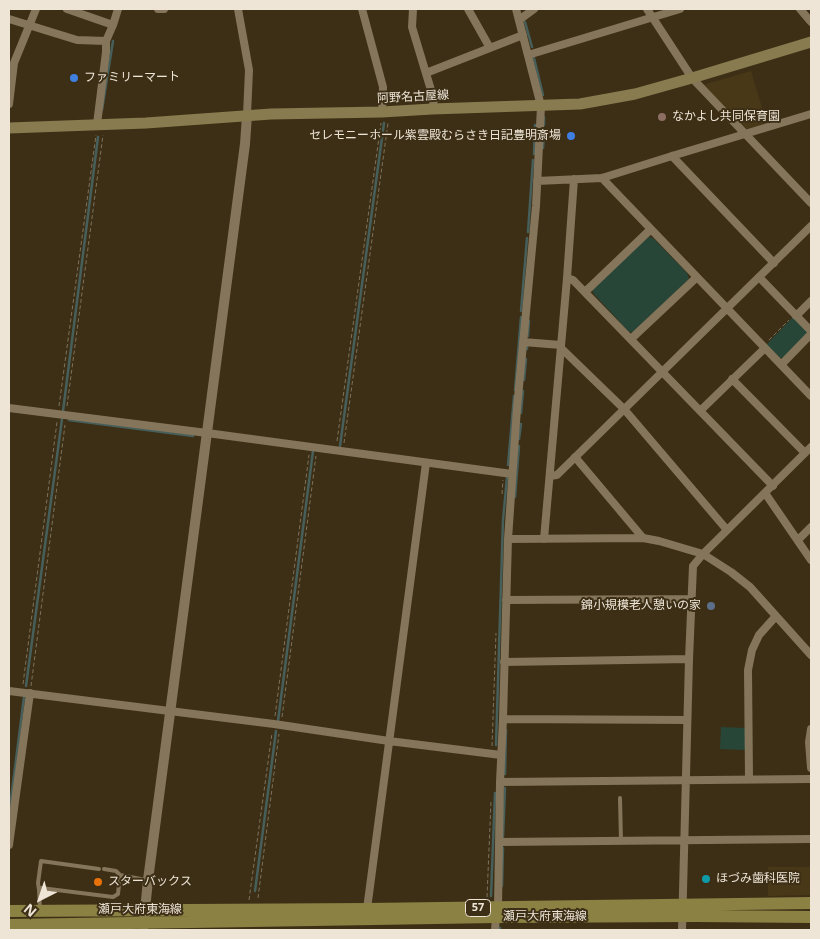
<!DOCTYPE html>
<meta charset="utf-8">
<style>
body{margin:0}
#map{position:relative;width:820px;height:939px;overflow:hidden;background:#3c2f16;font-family:"Noto Sans",sans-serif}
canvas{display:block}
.frame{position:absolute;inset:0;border:10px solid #eee5d7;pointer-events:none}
.north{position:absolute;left:15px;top:874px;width:50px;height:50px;-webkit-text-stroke:4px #3c2f16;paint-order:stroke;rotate:221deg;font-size:14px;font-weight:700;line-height:20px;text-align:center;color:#eee5d7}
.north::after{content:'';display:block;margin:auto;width:18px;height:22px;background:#eee5d7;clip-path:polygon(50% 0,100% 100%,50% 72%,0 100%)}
</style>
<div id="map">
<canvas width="820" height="939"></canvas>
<div class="frame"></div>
<div class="north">N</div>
</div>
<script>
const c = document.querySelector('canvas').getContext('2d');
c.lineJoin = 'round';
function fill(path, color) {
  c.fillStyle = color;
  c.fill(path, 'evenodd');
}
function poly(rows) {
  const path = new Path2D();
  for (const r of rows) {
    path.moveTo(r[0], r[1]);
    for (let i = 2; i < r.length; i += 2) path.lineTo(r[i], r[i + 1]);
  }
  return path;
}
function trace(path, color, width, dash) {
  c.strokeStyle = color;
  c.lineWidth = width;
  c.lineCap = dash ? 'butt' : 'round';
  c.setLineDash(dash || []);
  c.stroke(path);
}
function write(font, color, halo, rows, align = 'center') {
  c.font = font + ' "Noto Sans","Noto Sans JP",sans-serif';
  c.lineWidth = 4;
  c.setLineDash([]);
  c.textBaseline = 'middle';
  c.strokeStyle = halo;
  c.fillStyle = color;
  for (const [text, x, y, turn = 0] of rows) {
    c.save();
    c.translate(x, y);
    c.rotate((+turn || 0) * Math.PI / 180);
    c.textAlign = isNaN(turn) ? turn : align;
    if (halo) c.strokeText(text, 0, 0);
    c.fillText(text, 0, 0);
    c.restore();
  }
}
fill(poly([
 [751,71,767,124,747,129,703,85],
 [768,867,811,867,811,895,768,896]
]), '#493818');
fill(poly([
 [648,237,653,238,687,273,689,279,633,332,629,332,594,294,592,290],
 [793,317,807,331,807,335,784,358,780,358,766,345],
 [721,727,745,728,745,750,720,749]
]), '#274638');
trace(poly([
 [525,22,532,47],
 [534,58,543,95],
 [102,110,113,41],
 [544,125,544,117],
 [543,148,544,134],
 [534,154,535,125],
 [528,232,533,160],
 [521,311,527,238],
 [528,336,529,321],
 [527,349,527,347],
 [524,380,526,359],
 [515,390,521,317],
 [63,411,98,137],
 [521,413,523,391],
 [69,420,193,436],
 [519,439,521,424],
 [340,446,384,123],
 [508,465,514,396],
 [515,497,519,446],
 [26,686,62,419],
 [278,721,313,451],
 [496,745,503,520,507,477],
 [505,774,506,730],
 [9,815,24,697],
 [503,837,505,788],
 [502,886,503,848],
 [255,891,276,731],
 [491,896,495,793],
 [500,930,500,928]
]), '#475f5b', 2.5);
trace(poly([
 [769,340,789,320],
 [59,406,96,135],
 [67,406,103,135],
 [337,441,381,123],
 [344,443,388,123],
 [502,494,503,480],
 [23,684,57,422],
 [31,686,65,425],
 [275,716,309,455],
 [282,717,316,456],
 [492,746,496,633],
 [487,897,491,801],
 [258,898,279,734],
 [249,900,272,733]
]), '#7e725e', 1, [4, 2.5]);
trace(poly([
 [620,798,621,841],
 [104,869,116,871,120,875],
 [39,890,38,883,41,861,99,869],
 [40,909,39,890,41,888,113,897,118,894,120,875,146,880]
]), '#85755a', 4);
trace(poly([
 [67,9,113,25],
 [158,9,164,9],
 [238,9,249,70,247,115],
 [362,9,383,87,382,112],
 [413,9,412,27,434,100,432,109],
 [468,9,490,48],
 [647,9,692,78,811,203],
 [800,9,811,22],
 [9,19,77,40,106,41],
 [519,20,534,9],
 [528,55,680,9],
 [426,73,523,35],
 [9,104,14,63,36,9],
 [97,124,106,52,106,41,113,25,118,9],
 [672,156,774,263],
 [602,178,811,396],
 [537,181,602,178,672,156,811,114],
 [759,277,811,331],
 [567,278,573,280,773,486],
 [585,292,651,229],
 [796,316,811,301],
 [631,339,697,277],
 [523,342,561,345],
 [561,348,624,409,727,530],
 [781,365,811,334],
 [732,379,805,453],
 [9,408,207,433,512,474],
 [700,411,765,348],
 [575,457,643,538],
 [550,476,557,475,811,226],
 [765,493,811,560],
 [508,539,643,538,659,541,703,554,731,572,750,587,811,655],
 [544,539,567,278,574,179],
 [798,540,811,527],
 [506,600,691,599],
 [504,662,689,659],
 [9,691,274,724,389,741,501,755],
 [503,719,687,720],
 [811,729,809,742,811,768],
 [749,779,748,670,752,650,759,635,776,616],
 [500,782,811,779],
 [499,842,811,839],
 [9,845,30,693],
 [498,907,500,782,503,719,508,539,517,408,536,206,541,106,516,9],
 [367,909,426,463],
 [495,930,496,917],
 [682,930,689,659,693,566,703,554,811,447]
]), '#85755a', 8);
trace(poly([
 [143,930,148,880,245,144,247,115]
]), '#85755a', 10);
trace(poly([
 [9,128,146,123,271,114,382,112,432,109,580,104,635,94,692,78,811,42]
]), '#877b4f', 11);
trace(poly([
 [9,911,367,909,811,903],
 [9,925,496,917,696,916,811,917]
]), '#8a8143', 12);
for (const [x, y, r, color] of [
 [74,78,5,"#3f7fe0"],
 [662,117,5,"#8d6e63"],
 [571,136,5,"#3f7fe0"],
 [711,606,5,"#5c6f8a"],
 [706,879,5,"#0f9aa8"],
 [98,882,5,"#e8710a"]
]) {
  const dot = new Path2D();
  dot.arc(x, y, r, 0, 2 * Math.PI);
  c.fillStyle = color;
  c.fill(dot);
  trace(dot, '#3c2f16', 2);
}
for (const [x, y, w] of [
 [478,908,25]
]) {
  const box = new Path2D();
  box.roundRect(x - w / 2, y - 8.5, w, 17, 4);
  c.fillStyle = '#3c2f16';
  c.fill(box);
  trace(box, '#eee5d7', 1);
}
write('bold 11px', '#eee5d7', null, [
 ["57",478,908]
]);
write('12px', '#eee5d7', '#3c2f16', [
 ["ファミリーマート",84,78],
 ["なかよし共同保育園",672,117],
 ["セレモニーホール紫雲殿むらさき日記豊明斎場",561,136,"right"],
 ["錦小規模老人憩いの家",701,606,"right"],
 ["ほづみ歯科医院",716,879],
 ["スターバックス",108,882]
], 'left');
write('12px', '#eee5d7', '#3c2f16', [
 ["阿野名古屋線",413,97,-3],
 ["瀬戸大府東海線",140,910],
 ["瀬戸大府東海線",545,917]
]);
</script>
